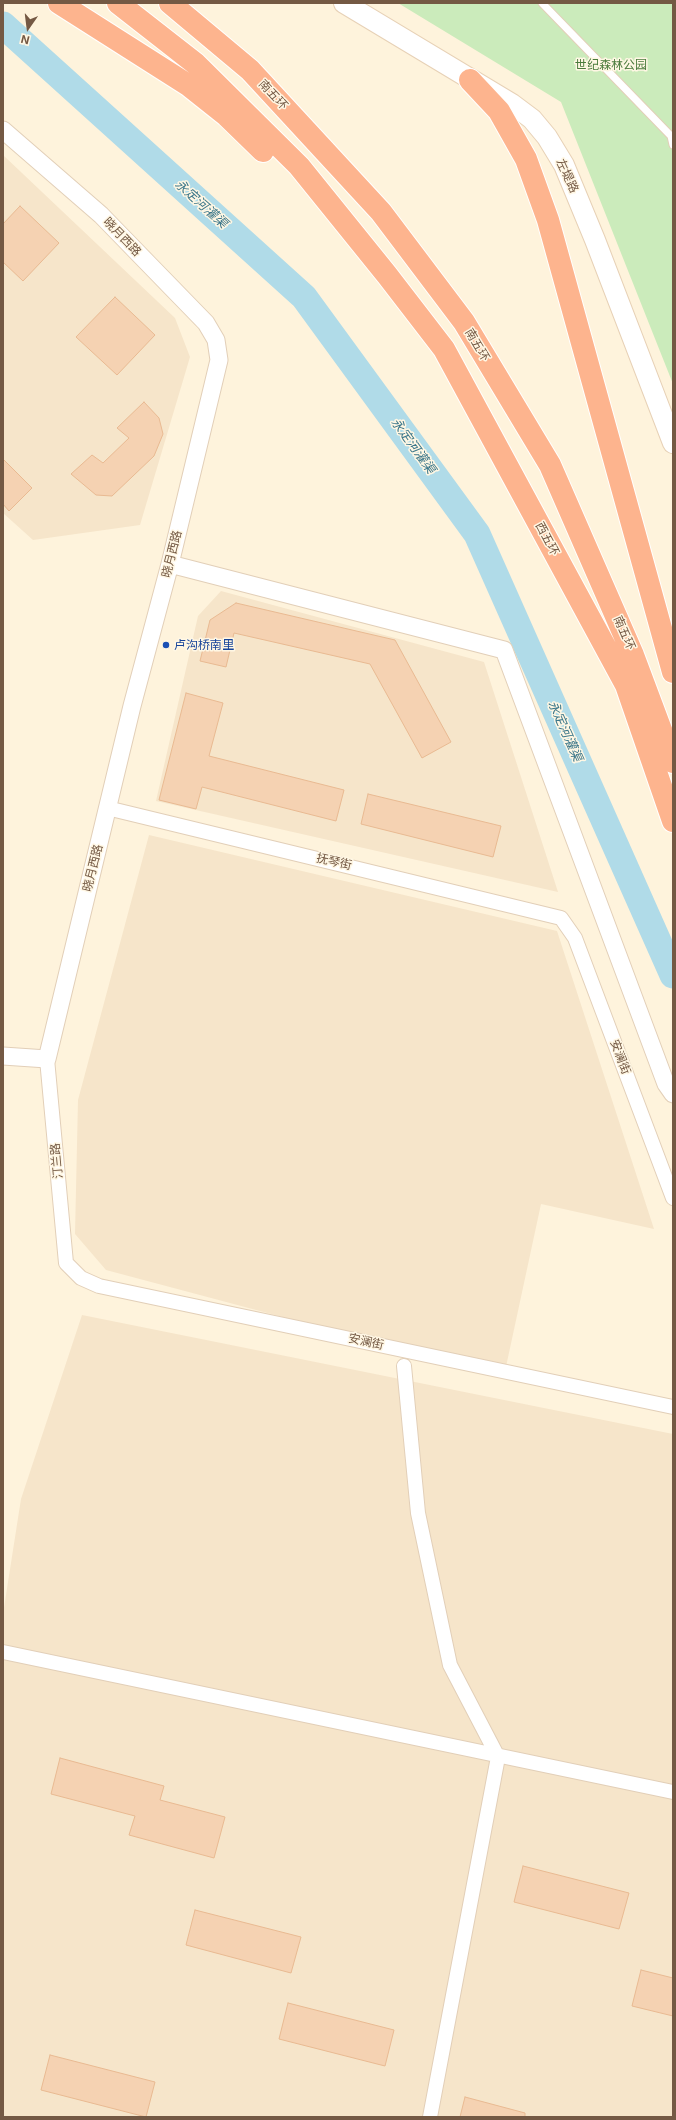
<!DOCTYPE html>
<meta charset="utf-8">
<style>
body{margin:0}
#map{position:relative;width:676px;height:2120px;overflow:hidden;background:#fef3dc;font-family:Inter,sans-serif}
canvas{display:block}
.frame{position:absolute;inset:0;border:4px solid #745944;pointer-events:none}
.north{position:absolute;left:8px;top:8px;width:40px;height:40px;-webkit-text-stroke:3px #fff7e4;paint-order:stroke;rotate:194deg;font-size:11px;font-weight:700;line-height:16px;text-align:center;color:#745944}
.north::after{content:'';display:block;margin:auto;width:14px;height:18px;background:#745944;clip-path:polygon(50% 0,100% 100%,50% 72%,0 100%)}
</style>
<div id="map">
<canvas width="676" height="2120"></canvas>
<div class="frame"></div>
<div class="north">N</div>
</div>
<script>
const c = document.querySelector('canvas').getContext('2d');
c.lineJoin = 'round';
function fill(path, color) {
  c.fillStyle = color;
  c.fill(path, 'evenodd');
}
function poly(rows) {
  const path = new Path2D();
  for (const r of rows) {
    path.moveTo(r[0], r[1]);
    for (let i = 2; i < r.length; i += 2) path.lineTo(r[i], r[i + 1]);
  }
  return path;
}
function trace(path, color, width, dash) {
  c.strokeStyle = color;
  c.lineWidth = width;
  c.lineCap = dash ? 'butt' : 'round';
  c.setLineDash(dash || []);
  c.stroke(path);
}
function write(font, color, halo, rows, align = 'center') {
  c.font = font + ' Inter,"Noto Sans SC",sans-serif';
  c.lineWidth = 3;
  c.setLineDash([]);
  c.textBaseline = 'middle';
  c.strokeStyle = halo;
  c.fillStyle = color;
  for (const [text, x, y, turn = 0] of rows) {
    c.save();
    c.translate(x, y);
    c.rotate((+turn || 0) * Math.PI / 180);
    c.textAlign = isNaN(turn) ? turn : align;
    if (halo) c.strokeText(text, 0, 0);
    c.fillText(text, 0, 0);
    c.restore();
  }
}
fill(poly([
 [3,155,175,318,190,357,140,525,33,540,3,513],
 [221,591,484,662,558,892,156,801,198,616],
 [149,835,557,931,654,1229,541,1204,504,1376,106,1270,75,1234,78,1100],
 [82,1315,673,1434,673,2117,3,2117,3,1614,21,1499]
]), '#f6e5ca');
fill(poly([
 [398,3,673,3,673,384,561,102]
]), '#cbebbb');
trace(poly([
 [3,25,304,297,477,534,673,975]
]), '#b0dbe8', 27);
const building = poly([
 [20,206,59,243,23,281,3,262,3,224,20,206],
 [115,297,155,335,117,375,76,337,115,297],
 [144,402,159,418,163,434,154,456,112,496,96,495,71,474,92,455,103,463,129,438,117,428,144,402],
 [3,459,32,488,9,511,3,504,3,459],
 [236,603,395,640,451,742,422,758,370,664,234,633,226,667,200,661,210,620,236,603],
 [186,693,223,703,209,756,344,790,336,821,202,787,196,809,159,800,186,693],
 [368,794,501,826,493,857,361,824,368,794],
 [60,1758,164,1786,160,1800,225,1817,214,1858,129,1835,135,1816,51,1794,60,1758],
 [523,1866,629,1893,619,1929,514,1902,523,1866],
 [195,1910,301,1937,291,1973,186,1945,195,1910],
 [641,1970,673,1978,673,2016,632,2006,641,1970],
 [288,2003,394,2030,385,2066,279,2039,288,2003],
 [50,2055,155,2082,146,2117,41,2090,50,2055],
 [465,2097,525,2113,525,2117,460,2117,465,2097]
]);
fill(building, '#f5d2b2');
trace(building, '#e9ba92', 1);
const service = poly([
 [542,3,671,136,673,145]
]);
const minor = poly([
 [107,808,561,918,575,938,673,1198],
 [47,1059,66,1263,81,1278,99,1286,673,1407],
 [404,1366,418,1513,450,1665,498,1757,430,2117],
 [3,1652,673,1792]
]);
const tertiary = poly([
 [3,130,101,215,206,323,216,340,219,360,170,564,132,706,47,1059,3,1056],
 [170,564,504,650,666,1084,673,1094]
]);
const secondary = poly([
 [344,3,512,104,532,119,547,137,564,165,595,240,673,443]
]);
const motorway = poly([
 [59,3,188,85,227,116,263,151],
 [118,3,196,64,299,166,387,275,444,349,626,685,673,821],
 [170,3,250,70,381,212,464,322,550,465,633,655,673,762],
 [470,80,499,111,526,159,548,220,673,672]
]);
trace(service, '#e2cfb8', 9);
trace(minor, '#e2cfb8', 16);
trace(tertiary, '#e2cfb8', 19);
trace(secondary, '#e7d1b6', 22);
trace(motorway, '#fff', 24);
trace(service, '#fff', 7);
trace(minor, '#fff', 14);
trace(tertiary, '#fff', 17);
trace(secondary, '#fff', 20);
trace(motorway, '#fdb48e', 22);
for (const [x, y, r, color] of [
 [166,645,4,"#1a4fb4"]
]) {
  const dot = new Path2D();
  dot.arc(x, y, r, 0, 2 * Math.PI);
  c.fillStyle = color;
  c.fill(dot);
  trace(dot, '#fff7e4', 1.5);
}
write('12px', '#4a7b3b', '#fff7e4', [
 ["世纪森林公园",611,65]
]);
write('12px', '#745944', '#fff7e4', [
 ["南五环",273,95,47],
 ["左堤路",567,176,65],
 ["晓月西路",122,237,46],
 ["南五环",477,345,59],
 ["西五环",547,539,62],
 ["晓月西路",172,554,-76],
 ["南五环",624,633,66],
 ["抚琴街",334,862,13],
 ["晓月西路",93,868,-76],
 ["安澜街",620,1057,69],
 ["汀兰路",57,1161,-95],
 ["安澜街",366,1342,12]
]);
write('12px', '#164399', '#fff7e4', [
 ["卢沟桥南里",174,645]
], 'left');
write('italic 13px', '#3c778a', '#fff7e4', [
 ["永定河灌渠",201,204,42],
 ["永定河灌渠",413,446,54],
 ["永定河灌渠",565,731,66]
]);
</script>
